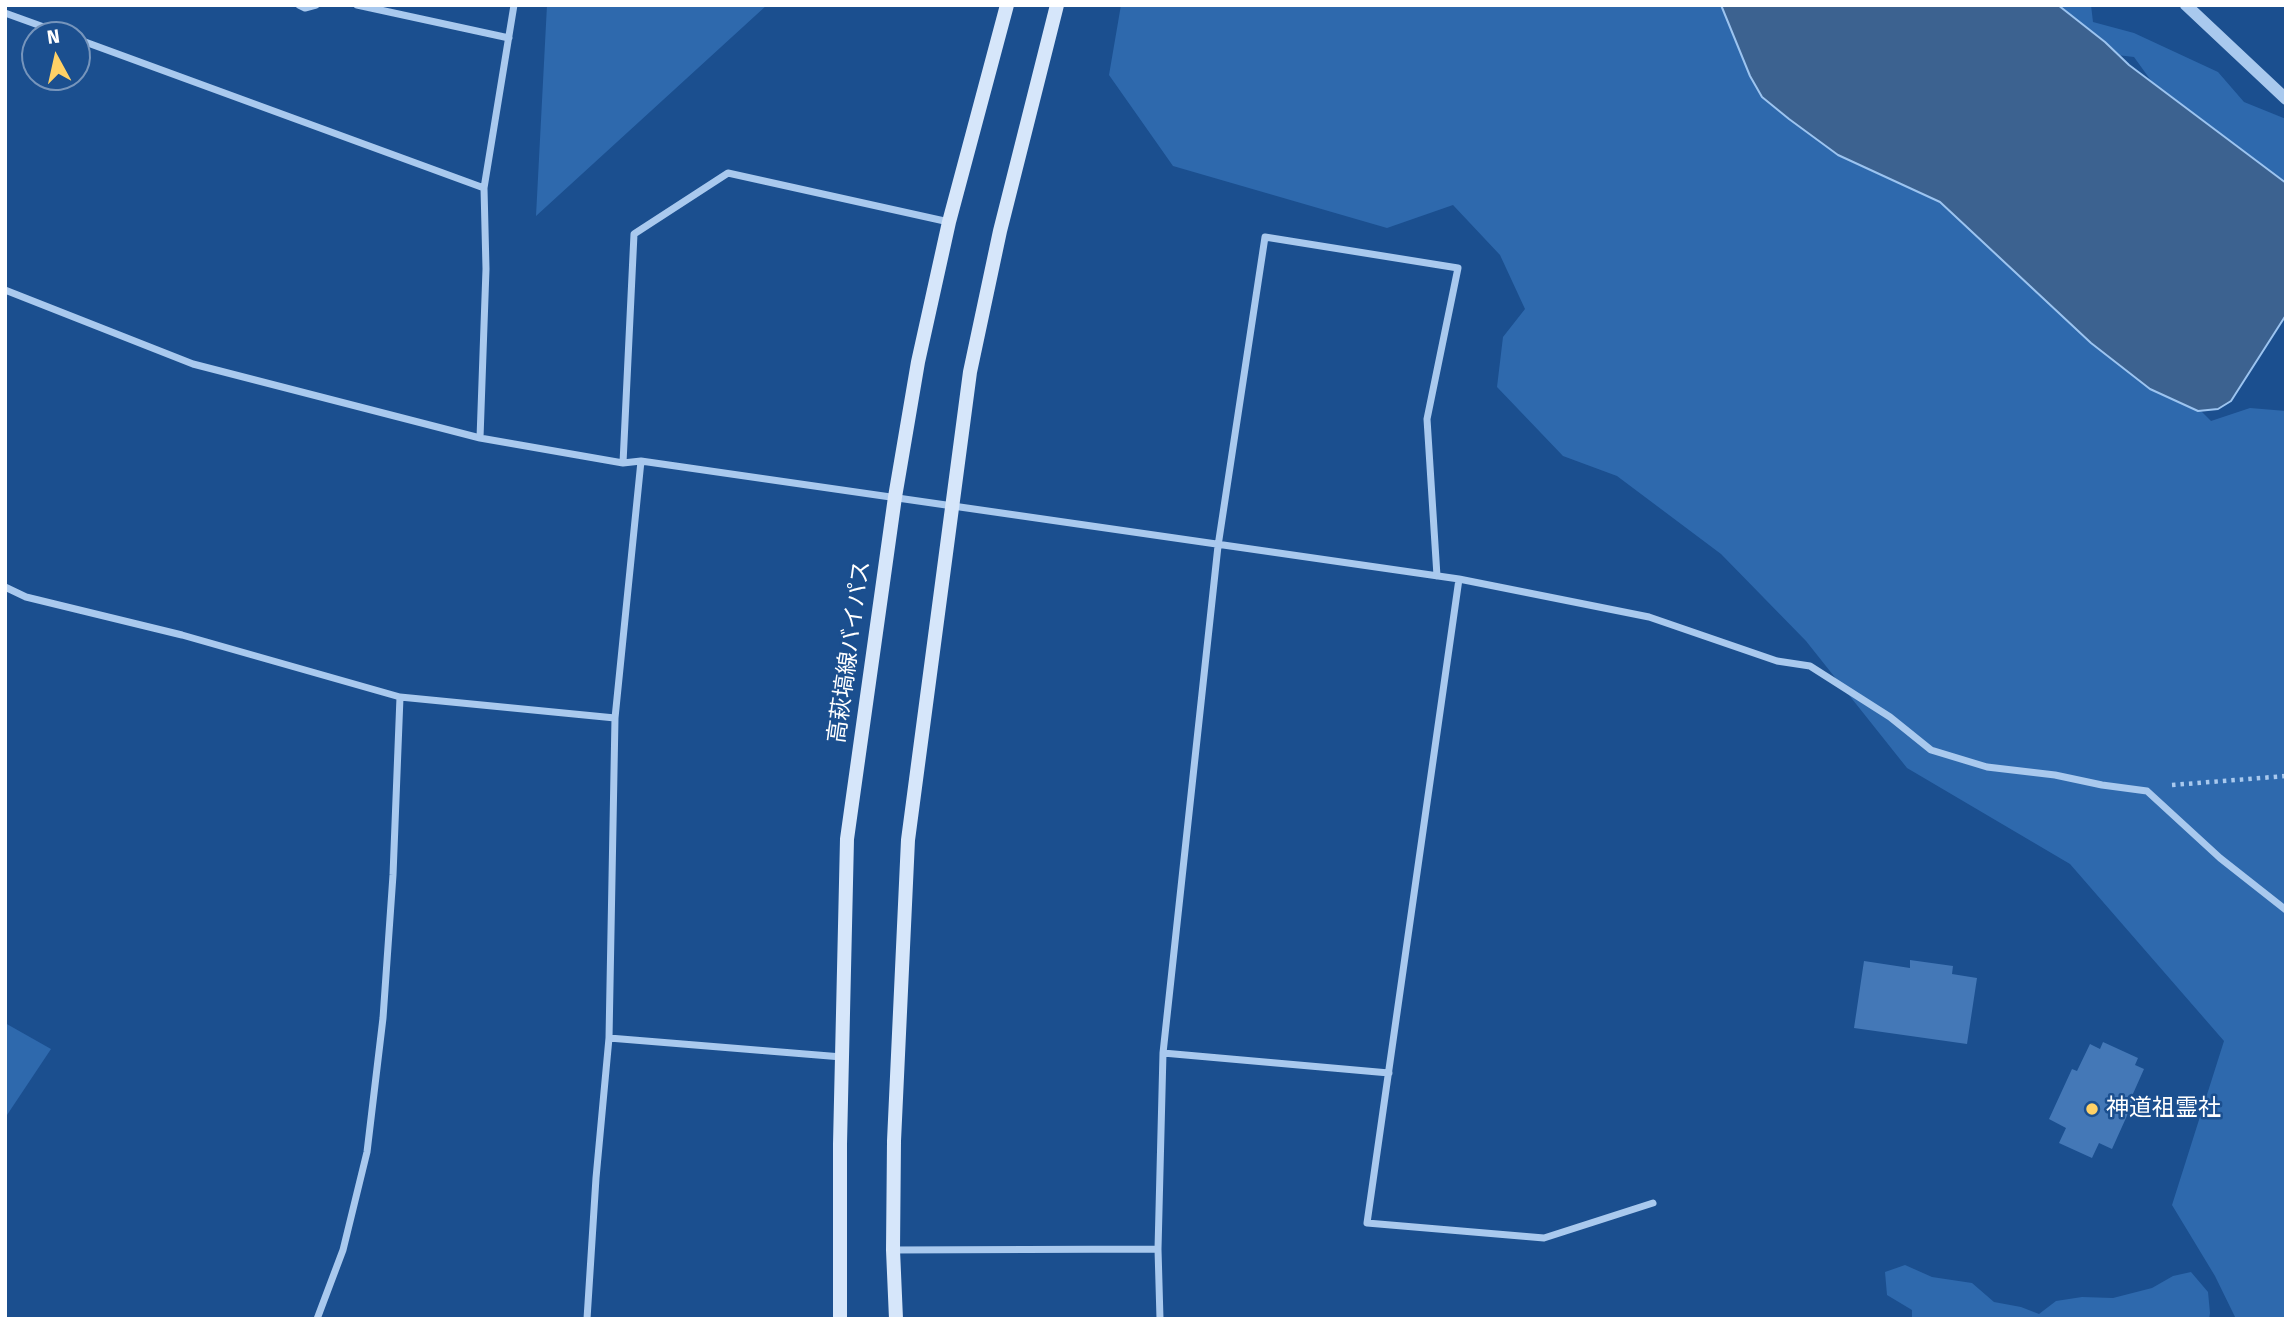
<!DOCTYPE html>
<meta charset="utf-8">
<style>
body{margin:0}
#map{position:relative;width:2291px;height:1324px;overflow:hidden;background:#1b4f8f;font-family:"Fira Sans",sans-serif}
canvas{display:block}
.frame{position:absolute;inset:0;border:7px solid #fff;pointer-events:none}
.north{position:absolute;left:21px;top:21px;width:70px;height:70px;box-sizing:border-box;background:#1b4f8f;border:2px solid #7695bc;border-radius:50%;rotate:352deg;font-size:19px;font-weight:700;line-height:28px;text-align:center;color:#fff}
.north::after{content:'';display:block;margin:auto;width:24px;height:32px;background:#ffd166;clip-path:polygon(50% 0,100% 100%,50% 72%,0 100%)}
</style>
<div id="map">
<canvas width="2291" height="1324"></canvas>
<div class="frame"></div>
<div class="north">N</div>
</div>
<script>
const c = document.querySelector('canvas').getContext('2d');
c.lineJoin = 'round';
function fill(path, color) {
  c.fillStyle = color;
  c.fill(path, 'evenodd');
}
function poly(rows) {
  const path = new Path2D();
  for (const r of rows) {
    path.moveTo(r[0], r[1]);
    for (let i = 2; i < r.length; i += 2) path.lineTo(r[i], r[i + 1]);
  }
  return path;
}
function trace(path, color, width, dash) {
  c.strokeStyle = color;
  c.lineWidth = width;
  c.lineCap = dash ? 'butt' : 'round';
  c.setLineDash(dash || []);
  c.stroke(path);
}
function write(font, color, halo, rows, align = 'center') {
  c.font = font + ' "Fira Sans","Noto Sans JP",sans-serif';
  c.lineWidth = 5;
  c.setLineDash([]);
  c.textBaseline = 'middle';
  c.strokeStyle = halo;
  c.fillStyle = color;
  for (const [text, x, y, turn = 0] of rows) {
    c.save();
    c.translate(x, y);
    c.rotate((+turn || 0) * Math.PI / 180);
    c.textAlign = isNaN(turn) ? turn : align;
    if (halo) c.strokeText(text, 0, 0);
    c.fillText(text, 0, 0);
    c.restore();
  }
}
fill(poly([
 [547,5,767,5,536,216],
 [1121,5,2091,5,2093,22,2134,33,2218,72,2244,102,2286,119,2286,182,2251,170,2175,114,2134,57,2108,54,2194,404,2211,421,2250,408,2286,411,2286,1319,2236,1319,2215,1276,2172,1205,2224,1041,2070,864,1907,768,1806,641,1721,554,1617,476,1563,456,1497,387,1503,337,1525,309,1500,255,1453,205,1387,228,1173,166,1109,75],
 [5,1023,51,1049,5,1118],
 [1905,1265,1932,1277,1972,1283,1994,1302,2021,1307,2039,1314,2056,1301,2082,1297,2113,1298,2152,1288,2173,1276,2191,1272,2208,1292,2210,1313,2209,1319,1912,1319,1912,1310,1887,1295,1885,1272]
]), '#2e69ad');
const water = poly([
 [1721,5,2058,5,2105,42,2129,65,2286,183,2286,315,2231,401,2218,409,2198,411,2150,389,2091,343,1940,202,1838,155,1789,119,1762,97,1750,76,1721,5]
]);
fill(water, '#3c6290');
trace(water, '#9cc4f0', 2);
fill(poly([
 [1910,960,1953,966,1952,974,1977,978,1967,1044,1854,1028,1864,961,1910,968],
 [2103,1042,2138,1058,2135,1065,2144,1069,2132,1096,2135,1098,2112,1149,2099,1143,2092,1158,2059,1143,2066,1128,2049,1119,2072,1069,2077,1071,2090,1044,2100,1049]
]), '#4478b7');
trace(poly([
 [2172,785,2286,776]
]), '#a9c9ee', 4.5, [3.5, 5]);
trace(poly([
 [299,5,305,8,316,5],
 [357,5,509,38],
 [5,13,66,35],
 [77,39,484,188,486,269,480,438],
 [484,188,514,5],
 [5,290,193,364,480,438,623,463,641,461,1459,579,1649,617,1777,661,1810,666,1890,717,1931,750,1987,767,2055,775,2102,785,2147,791,2220,858,2286,910],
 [623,463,634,234,728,173,949,222],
 [1459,579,1367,1223,1544,1238,1653,1203],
 [5,587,26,597,182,635,400,697,393,875,383,1018,367,1152,343,1250,317,1319],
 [400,697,615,718],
 [609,1038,842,1057],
 [1163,1053,1389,1073],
 [893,1250,1158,1249],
 [587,1319,596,1178,609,1038,615,718,641,461],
 [1160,1319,1158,1249,1163,1053,1218,546,1265,237,1458,268,1427,419,1437,576]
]), '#a9c9ee', 7);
trace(poly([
 [2186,5,2286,99]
]), '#a9c9ee', 12);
trace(poly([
 [840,1319,840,1144,847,839,895,497,918,362,949,222,1007,5],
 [896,1319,893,1250,894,1141,908,840,970,372,1000,231,1057,5]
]), '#d6e6fa', 14);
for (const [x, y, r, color] of [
 [2092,1109,7,"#ffd166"]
]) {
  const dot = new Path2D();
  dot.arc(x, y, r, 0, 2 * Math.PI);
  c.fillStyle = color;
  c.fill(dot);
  trace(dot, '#1b4f8f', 2.5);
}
write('23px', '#fff', '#1b4f8f', [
 ["高萩塙線バイパス",850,652,-82]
]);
write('23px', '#fff', '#1b4f8f', [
 ["神道祖霊社",2106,1109]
], 'left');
</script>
